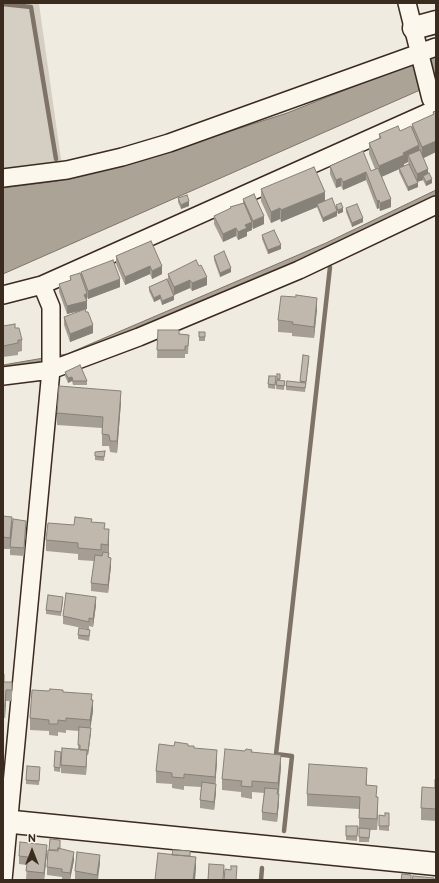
<!DOCTYPE html>
<style>
body{margin:0}
#map{position:relative;width:439px;height:883px;overflow:hidden;background:#f0ebe0;font-family:"Balsamiq Sans",sans-serif}
canvas{display:block}
.frame{position:absolute;inset:0;border:4px solid #3b2a1e;pointer-events:none}
.north{position:absolute;left:12px;top:831px;width:40px;height:40px;-webkit-text-stroke:3px #fbf7ec;paint-order:stroke;rotate:0deg;font-size:11px;font-weight:700;line-height:16px;text-align:center;color:#3b2a1e}
.north::after{content:'';display:block;margin:auto;width:14px;height:18px;background:#3b2a1e;clip-path:polygon(50% 0,100% 100%,50% 72%,0 100%)}
</style>
<div id="map">
<canvas width="439" height="883"></canvas>
<div class="frame"></div>
<div class="north">N</div>
</div>
<script>
const c = document.querySelector('canvas').getContext('2d');
c.lineJoin = 'round';
function fill(path, color) {
  c.fillStyle = color;
  c.fill(path, 'evenodd');
}
function poly(rows) {
  const path = new Path2D();
  for (const r of rows) {
    path.moveTo(r[0], r[1]);
    for (let i = 2; i < r.length; i += 2) path.lineTo(r[i], r[i + 1]);
  }
  return path;
}
function trace(path, color, width, dash) {
  c.strokeStyle = color;
  c.lineWidth = width;
  c.lineCap = dash ? 'butt' : 'round';
  c.setLineDash(dash || []);
  c.stroke(path);
}
fill(poly([
 [3,3,39,4,62,166,3,173]
]), '#d5cec3');
const water = poly([
 [436,54,436,83,3,274,3,188,57,181,122,166,287,113,436,54],
 [436,190,436,196,323,250,64,360,3,370,3,365,67,354,326,243,436,190]
]);
fill(water, '#aca397');
trace(water, '#7f7367', 1);
trace(poly([
 [3,4,31,7,56,159],
 [284,831,292,756,276,754,330,267],
 [261,880,262,868]
]), '#7f7367', 4.5);
const street = poly([
 [407,3,431,99],
 [3,178,67,170,122,157,169,143,436,47],
 [3,295,42,285,436,109],
 [3,376,51,370,139,337,299,270,436,205],
 [3,880,51,370,51,307,42,285]
]);
const secondary = poly([
 [414,28,436,22],
 [3,821,436,864]
]);
trace(street, '#3b2a1e', 20);
trace(secondary, '#3b2a1e', 25);
trace(street, '#fbf7ec', 17);
trace(secondary, '#fbf7ec', 22);
fill(poly([
 [436,111,423,158,432,183,426,186,423,180,417,182,418,187,408,191,399,172,399,169,381,177,391,207,380,211,379,208,377,209,366,180,343,190,341,186,336,188,330,174,330,166,371,171,375,169,369,154,369,143,379,138,379,134,400,131,412,128,412,124,433,115,433,112],
 [408,162,409,164,404,166,404,164],
 [261,189,325,201,336,209,336,205,343,212,338,214,337,212,337,216,323,222,317,207,281,222,280,219,271,223,261,201],
 [178,198,189,206,181,209,178,202],
 [243,199,264,224,253,229,252,227,252,230,247,232,247,236,238,240,236,236,223,242,214,224,214,216,230,209,230,207,243,203],
 [346,208,363,222,352,227,346,212],
 [262,235,281,249,268,254,262,239],
 [151,241,162,274,152,279,150,274,125,285,116,264,116,256],
 [214,256,231,272,220,277,214,260],
 [81,272,120,287,88,299,87,297,87,309,85,309,93,333,70,342,64,325,64,317,83,310,67,314,59,292,59,284,70,281,70,276,81,276],
 [168,274,207,285,192,291,190,288,174,295,174,300,162,305,160,299,154,302,149,291,149,287,168,282],
 [317,309,314,338,292,336,292,333,278,332,278,320],
 [3,326,15,328,22,340,22,351,18,352,18,355,3,357],
 [158,330,179,334,189,335,188,354,185,354,185,358,157,358],
 [199,332,205,332,205,341,199,341],
 [303,355,309,360,305,392,286,390,286,386,300,382],
 [65,372,87,381,87,385,73,385,72,381,68,383,65,376],
 [277,374,280,374,280,381,285,381,284,390,276,389],
 [276,380,275,389,268,388,268,384],
 [121,402,117,453,110,452,109,446,102,446,102,428,57,425,57,413],
 [105,451,104,461,95,460,95,452],
 [3,516,12,527,26,529,24,556,10,555,10,547,10,549,3,549],
 [92,522,105,529,109,541,109,557,111,566,108,593,91,591,91,583,94,561,78,560,78,554,46,551,46,540,74,525],
 [63,601,61,616,46,614,46,610],
 [96,605,93,627,89,626,89,629,90,634,89,641,78,639,78,635,87,629,63,624,63,616],
 [3,673,4,682,12,682,12,701,6,701,5,718,3,718],
 [63,692,92,700,93,711,90,728,91,732,88,755,87,755,86,775,61,773,61,765,80,750,80,749,78,749,79,731,66,730,66,733,58,732,58,736,49,735,49,731,30,730,30,718],
 [174,746,188,746,194,748,217,762,215,784,216,792,214,810,200,808,200,800,201,787,184,786,184,790,172,788,172,784,156,783,156,771],
 [252,752,281,767,279,794,279,802,277,822,262,820,262,812,264,793,252,792,252,799,241,797,241,792,222,790,222,779],
 [61,756,60,772,54,771,54,767],
 [40,771,39,785,26,784,26,780],
 [367,779,367,785,377,797,378,808,377,830,370,830,369,842,359,842,359,809,307,806,307,794],
 [436,780,436,821,421,820,421,808,435,788],
 [389,813,389,831,379,830,379,815,385,816],
 [346,826,358,826,357,841,346,840],
 [60,849,74,860,70,880,62,880,62,877,47,875,47,867],
 [47,853,44,880,26,879,27,865,19,864,19,856],
 [100,863,98,880,80,880,75,879,75,871]
]), '#a59e95');
fill(poly([
 [436,141,436,152,422,159,422,147],
 [419,145,419,157,408,155,408,162,404,164,404,167,379,178,379,166,403,153],
 [428,169,428,177,423,176,423,180,417,182,417,174],
 [366,172,366,180,343,190,343,182],
 [341,178,341,186,336,188,336,180],
 [432,179,432,183,426,186,426,182],
 [418,183,418,187,408,191,408,187],
 [325,192,325,204,317,204,317,207,281,222,281,210],
 [391,199,391,207,380,211,380,203],
 [379,200,379,208,377,209,377,201],
 [189,201,189,206,181,209,181,205],
 [280,208,280,219,271,223,271,212],
 [343,208,343,212,338,214,338,210],
 [337,211,337,216,323,222,323,218],
 [264,216,264,224,253,229,253,221],
 [363,218,363,222,352,227,352,223],
 [252,222,252,230,247,232,247,236,238,240,238,232,245,225],
 [236,228,236,236,223,242,223,234],
 [281,245,281,249,268,254,268,250],
 [150,266,150,274,125,285,125,277],
 [162,266,162,274,152,279,152,271],
 [231,268,231,272,220,277,220,273],
 [207,277,207,285,192,291,192,283],
 [120,279,120,287,88,299,88,291],
 [190,280,190,288,174,295,174,287],
 [87,293,87,309,67,314,67,306,84,295],
 [160,295,160,299,154,302,154,298],
 [174,296,174,300,162,305,162,301],
 [317,298,317,309,314,338,314,327],
 [93,325,93,333,70,342,70,334],
 [72,377,72,381,68,383,68,378],
 [121,391,121,402,117,453,117,441],
 [12,517,12,529,10,549,10,538],
 [26,521,26,529,24,556,24,548],
 [109,529,109,541,108,557,108,545],
 [111,558,111,566,108,593,108,585],
 [96,597,96,605,93,627,93,619],
 [6,690,6,701,5,718,5,706],
 [92,694,92,705,93,700,93,711,90,731,90,720],
 [91,728,91,732,88,755,88,751],
 [87,750,87,758,86,775,86,767],
 [217,750,217,762,215,789,215,777],
 [281,755,281,767,278,795,278,783],
 [216,784,216,792,214,810,214,802],
 [279,794,279,802,277,822,277,814],
 [378,797,378,808,377,830,377,819],
 [47,845,47,853,44,880,44,873],
 [74,852,74,860,70,880,70,873],
 [100,855,100,863,97,880,97,875],
 [196,857,196,869,195,880,193,880]
]), '#868179');
const building = poly([
 [436,111,436,141,422,147,412,124,434,114,433,112,436,111],
 [398,126,400,131,411,126,419,145,403,153,404,155,379,166,369,143,381,138,379,134,398,126],
 [420,150,428,169,417,174,408,155,420,150],
 [363,151,371,171,378,168,391,199,380,203,379,200,377,201,366,172,343,182,341,178,336,180,330,166,363,151],
 [409,164,418,183,408,187,399,168,409,164],
 [314,167,325,192,281,210,280,208,271,212,261,189,314,167],
 [429,173,432,179,426,182,423,176,429,173],
 [254,194,264,216,253,221,243,199,254,194],
 [187,195,189,201,181,205,178,198,187,195],
 [332,198,337,211,323,218,317,204,332,198],
 [244,203,252,222,245,225,247,228,238,232,236,228,223,234,214,216,231,208,230,207,244,203],
 [341,203,343,208,338,210,336,205,341,203],
 [357,204,363,218,352,223,346,208,357,204],
 [274,230,281,245,268,250,262,235,274,230],
 [151,241,162,266,152,271,150,266,125,277,116,256,151,241],
 [224,251,231,268,220,273,214,256,224,251],
 [113,260,120,279,88,291,81,272,113,260],
 [196,260,199,266,201,265,207,277,192,283,190,280,174,287,168,274,196,260],
 [80,273,87,293,84,295,87,301,67,306,59,284,71,280,70,276,80,273],
 [167,279,174,296,162,301,160,295,154,298,149,287,167,279],
 [296,295,317,298,314,327,292,324,293,322,278,320,281,296,296,297,296,295],
 [85,309,86,312,88,312,93,325,70,334,64,317,85,309],
 [15,324,15,328,19,328,22,340,18,340,18,343,3,346,3,326,15,324],
 [158,330,179,330,179,334,189,335,188,346,185,346,185,350,157,350,158,330],
 [199,332,205,332,205,337,199,337,199,332],
 [303,355,309,356,306,382,300,381,303,355],
 [80,365,87,381,73,381,72,377,68,378,65,372,80,365],
 [277,374,280,374,280,379,277,379,277,374],
 [269,376,276,376,275,385,268,384,269,376],
 [277,380,285,381,284,386,276,385,277,380],
 [287,381,306,383,305,388,286,386,287,381],
 [59,386,121,391,117,441,110,441,109,435,102,434,103,417,57,413,59,386],
 [105,451,104,457,95,456,95,452,105,451],
 [3,516,12,517,10,538,3,537,3,516],
 [75,517,92,519,91,522,105,523,104,529,109,529,108,545,101,544,101,550,78,548,78,543,46,540,48,523,74,525,75,517],
 [13,519,26,521,24,548,10,547,13,519],
 [103,552,109,553,108,557,111,558,108,585,91,583,95,555,102,556,103,552],
 [66,593,96,597,93,619,89,618,89,622,63,616,66,593],
 [48,595,63,597,61,612,46,610,48,595],
 [79,628,90,630,89,636,78,635,79,628],
 [3,673,4,674,4,682,12,682,12,690,6,690,5,706,3,706,3,673],
 [50,689,63,690,63,692,92,694,91,700,93,700,90,720,66,718,66,721,58,720,58,724,49,724,49,720,30,718,32,690,49,691,50,689],
 [79,727,91,728,88,751,87,751,87,750,80,750,80,745,78,745,79,727],
 [175,742,188,744,188,746,194,746,194,748,217,750,215,777,184,774,184,778,172,777,172,773,156,771,159,744,174,746,175,742],
 [62,748,87,750,86,767,61,765,62,748],
 [225,749,245,751,246,749,252,750,251,752,281,755,278,783,252,781,252,787,241,786,242,781,222,779,225,749],
 [55,751,61,752,60,768,54,767,55,751],
 [309,764,367,768,366,785,377,786,376,797,378,797,377,819,359,818,360,797,307,794,309,764],
 [27,766,40,767,39,781,26,780,27,766],
 [435,780,436,780,436,809,421,808,422,787,435,788,435,780],
 [202,782,216,784,214,802,200,800,202,782],
 [265,788,278,789,277,794,279,794,277,814,262,812,265,788],
 [385,813,389,813,389,826,379,826,379,815,385,816,385,813],
 [346,826,358,826,357,836,346,836,346,826],
 [359,828,370,829,369,838,359,837,359,828],
 [50,839,60,840,60,849,58,848,58,850,49,850,50,839],
 [20,842,47,845,44,873,26,871,28,857,19,856,20,842],
 [58,848,74,852,70,873,62,872,62,869,47,867,48,850,58,851,58,848],
 [173,850,190,851,190,856,172,855,173,850],
 [77,852,100,855,97,875,75,871,77,852],
 [158,853,196,857,193,880,155,880,158,853],
 [209,864,224,865,223,880,208,880,209,864],
 [231,866,237,866,236,880,224,880,225,869,231,870,231,866],
 [402,874,411,875,411,880,401,880,402,874],
 [413,876,434,878,434,880,412,880,413,876]
]);
fill(building, '#c0b8ad');
trace(building, '#868179', 1);
</script>
